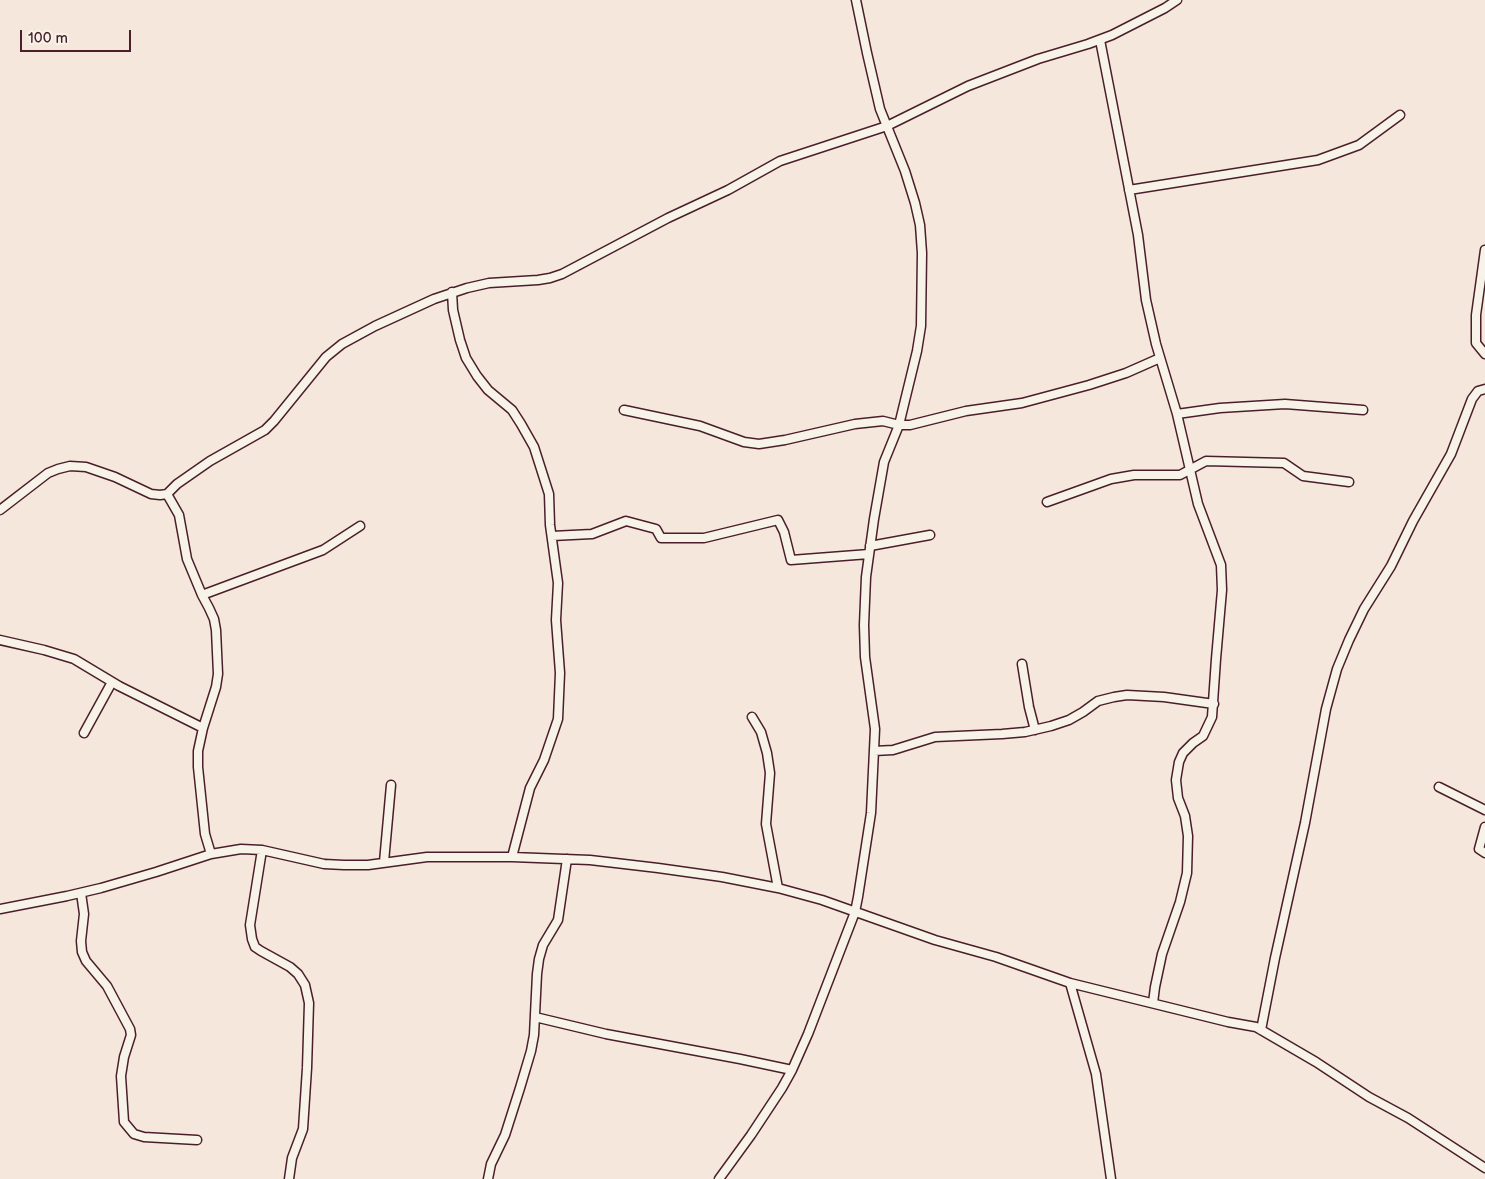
<!DOCTYPE html>
<style>
body{margin:0}
#map{position:relative;width:1485px;height:1179px;overflow:hidden;background:#f5e7db;font-family:"Balsamiq Sans",sans-serif}
canvas{display:block}
.scale{position:absolute;left:20px;top:30px;width:111px;height:22px;box-sizing:border-box;border:2px solid #4a1f2b;border-top:0;padding-left:6px;font-size:15px;line-height:18px;white-space:nowrap;color:#4a1f2b;-webkit-text-stroke:4px #f7f3e8;paint-order:stroke}
</style>
<div id="map">
<canvas width="1485" height="1179"></canvas>
<div class="scale">100 m</div>
</div>
<script>
const c = document.querySelector('canvas').getContext('2d');
c.lineJoin = 'round';
function poly(rows) {
  const path = new Path2D();
  for (const r of rows) {
    path.moveTo(r[0], r[1]);
    for (let i = 2; i < r.length; i += 2) path.lineTo(r[i], r[i + 1]);
  }
  return path;
}
function trace(path, color, width, dash) {
  c.strokeStyle = color;
  c.lineWidth = width;
  c.lineCap = dash ? 'butt' : 'round';
  c.setLineDash(dash || []);
  c.stroke(path);
}
const street = poly([
 [1100,40,1138,235,1146,300,1156,344,1177,414,1198,504,1221,565,1222,590,1216,659,1212,717,1203,736,1193,743,1183,753,1179,762,1176,780,1178,798,1185,816,1188,836,1187,873,1180,902,1162,954,1155,987,1153,1003],
 [1129,190,1318,160,1359,145,1400,115],
 [1485,250,1476,315,1476,343,1485,354],
 [452,292,453,310,460,340,466,358,477,376,488,390,512,410,521,424,534,447,549,494,550,525,558,583,556,620,560,673,558,719,544,760,530,788,512,857],
 [624,410,700,426,744,442,759,444,785,440,855,424,883,421,899,425,910,425,966,411,1022,403,1089,385,1126,373,1160,358],
 [1177,414,1220,408,1285,404,1363,410],
 [167,494,179,515,187,559,202,595,209,608,214,619,216,630,218,674,216,687,203,728,198,751,198,767,205,834,211,854],
 [1047,502,1111,479,1134,475,1180,475,1206,461,1284,463,1303,476,1349,482],
 [0,510,48,473,58,469,70,466,86,467,115,477,151,494,160,495,167,494,177,484,210,461,265,430,274,421,326,357,342,344,375,326,434,299,467,288,489,283,538,280,550,278,562,274,668,218,728,190,780,161,887,126,968,86,1038,59,1088,44,1112,35,1165,8,1177,0],
 [552,536,592,534,626,521,656,529,661,538,704,538,778,520,784,532,791,560,869,554],
 [870,546,930,535],
 [202,595,323,550,360,526],
 [0,640,44,650,74,659,119,686,203,728],
 [1022,664,1029,707,1035,730],
 [752,717,761,732,767,753,770,773,766,824,778,888],
 [84,733,112,682],
 [874,751,893,750,935,737,1002,734,1025,732,1051,726,1069,720,1083,712,1098,701,1114,697,1127,695,1164,697,1214,704],
 [1439,787,1485,810],
 [1485,827,1479,849,1485,853],
 [262,850,250,925,252,939,255,947,261,951,290,967,298,974,305,985,309,1003,307,1068,303,1129,292,1158,289,1179],
 [384,862,391,785],
 [81,893,84,914,81,941,82,952,86,961,107,986,130,1029,131,1035,124,1057,121,1076,124,1122,134,1134,144,1137,197,1140],
 [0,909,67,896,101,888,156,872,211,854,241,849,262,850,324,864,344,865,368,865,427,857,512,857,590,860,658,868,722,877,778,888,822,900,935,940,996,957,1070,983,1228,1022,1256,1027,1316,1062,1369,1097,1408,1118,1485,1168],
 [1070,983,1096,1074,1111,1179],
 [535,1017,606,1034,740,1059,792,1070],
 [1261,1030,1275,958,1305,823,1326,709,1337,669,1349,640,1364,609,1391,566,1413,521,1451,454,1472,399,1478,391,1485,389],
 [488,1179,491,1164,505,1135,520,1088,531,1051,534,1035,537,974,539,959,543,945,558,920,567,859],
 [719,1179,751,1135,782,1088,792,1070,808,1034,855,912,858,897,871,813,875,729,865,657,864,625,866,577,874,519,884,462,899,425,917,351,921,326,922,253,920,225,915,203,905,171,880,109,867,53,856,0]
]);
trace(street, '#4a1f2b', 11);
trace(street, '#f7f3e8', 8);
</script>
